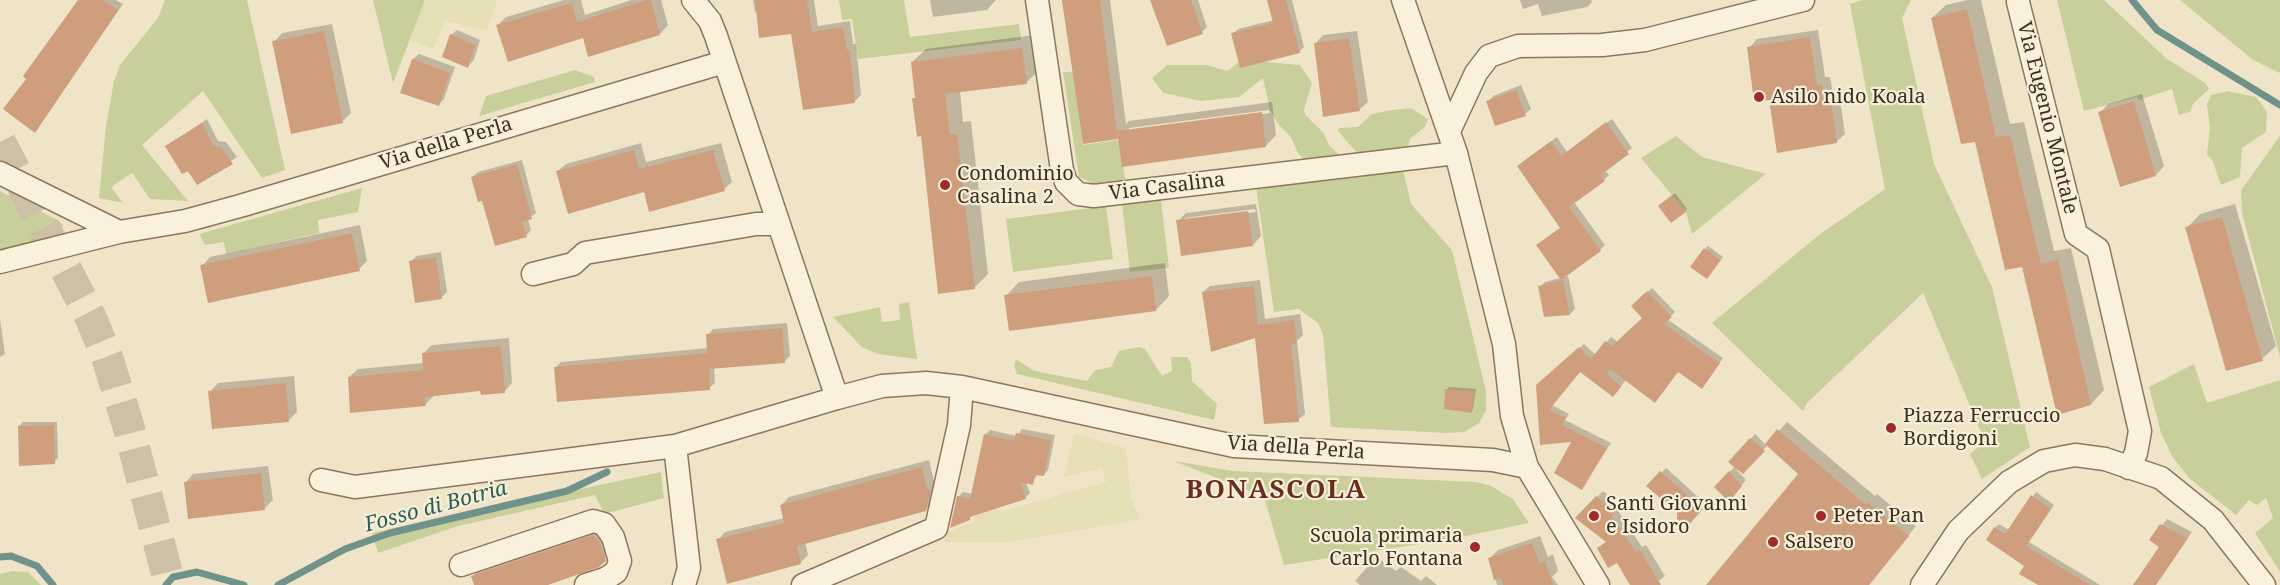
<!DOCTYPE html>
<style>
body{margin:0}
canvas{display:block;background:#f0e4c8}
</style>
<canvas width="2280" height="585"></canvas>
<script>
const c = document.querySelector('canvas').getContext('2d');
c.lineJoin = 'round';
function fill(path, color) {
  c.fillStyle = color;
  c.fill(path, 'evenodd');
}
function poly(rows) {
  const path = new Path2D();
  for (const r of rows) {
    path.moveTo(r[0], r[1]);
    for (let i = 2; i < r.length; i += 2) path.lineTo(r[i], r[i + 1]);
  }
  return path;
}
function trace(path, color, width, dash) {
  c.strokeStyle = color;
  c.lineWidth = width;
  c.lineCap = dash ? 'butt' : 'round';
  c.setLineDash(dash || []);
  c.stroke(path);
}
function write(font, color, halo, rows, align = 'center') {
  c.font = font + ' "Noto Serif",serif';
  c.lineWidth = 4.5;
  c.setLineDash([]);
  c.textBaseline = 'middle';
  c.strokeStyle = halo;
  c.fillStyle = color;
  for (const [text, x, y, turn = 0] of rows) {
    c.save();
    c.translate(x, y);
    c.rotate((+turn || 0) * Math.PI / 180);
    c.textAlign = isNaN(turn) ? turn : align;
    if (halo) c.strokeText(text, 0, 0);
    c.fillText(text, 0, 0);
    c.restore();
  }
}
fill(poly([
 [425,0,497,0,487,31,445,21,433,49,409,40],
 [1074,434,1126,448,1131,499,1141,519,1010,542,944,542,947,532,973,522,979,505,1003,511,1106,482,1102,468,1064,477]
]), '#e6deb5');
fill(poly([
 [165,0,247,0,285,170,262,178,203,91,142,145,188,201,150,199,132,173,111,187,123,203,99,198,106,126,114,81,120,65,158,18],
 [373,0,425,0,393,83],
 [839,0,904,0,910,37,1019,24,1021,40,858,59,852,19,842,20],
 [1862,0,1911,0,1902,18,1934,164,1992,287,2030,447,1982,479,1970,454,1985,442,1923,293,1807,403,1803,411,1712,323,1819,235,1885,189,1850,4],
 [2057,0,2104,0,2166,58,2205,83,2209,89,2193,104,2190,112,2179,115,2172,89,2139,100,2137,97,2084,111],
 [2180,0,2280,0,2280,73,2253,60],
 [1242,60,1300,65,1312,83,1304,110,1305,115,1323,132,1329,145,1343,159,1380,169,1357,153,1338,131,1339,128,1358,127,1372,114,1392,110,1411,108,1428,119,1425,127,1410,139,1403,169,1411,204,1452,250,1486,391,1486,410,1479,423,1464,432,1447,433,1331,427,1323,335,1318,323,1299,309,1274,312,1256,186,1311,166,1298,153,1291,137,1278,124,1270,110,1263,78,1239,97,1201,101,1163,93,1152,78,1167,65,1207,65,1227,71],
 [575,70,594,77,595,82,479,116,486,96],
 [1063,72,1073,72,1083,145,1118,140,1126,183,1097,185,1079,177],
 [2228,91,2256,97,2267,112,2266,132,2242,148,2240,177,2221,185,2213,162,2207,154,2210,128,2207,104,2211,95],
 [1676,136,1702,157,1766,174,1692,234,1686,212,1641,158],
 [2280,136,2280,357,2242,213,2241,190],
 [362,188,358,212,318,220,319,233,226,254,224,242,205,245,199,234],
 [0,191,56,219,63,225,60,236,0,252],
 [1161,200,1169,268,1130,272,1122,204],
 [1106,206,1113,259,1013,272,1006,219],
 [909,302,917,359,878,354,862,347,833,317,880,307,882,322,900,320,899,304],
 [1139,347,1145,349,1162,376,1172,371,1171,357,1187,357,1191,363,1192,381,1217,404,1214,420,1017,374,1014,366,1016,359,1034,371,1087,381,1095,370,1111,367,1119,351],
 [2194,364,2207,403,2280,380,2280,572,2255,533,2273,518,2266,498,2257,505,2249,500,2236,515,2189,478,2172,456,2161,433,2149,387],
 [1174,461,1234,471,1476,482,1491,486,1513,499,1529,523,1446,540,1284,565,1264,497],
 [661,472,664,498,604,514,595,495,458,526,378,553,372,533],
 [12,571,28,572,41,585,0,585,0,574]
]), '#c9cf9b');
fill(poly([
 [80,0,116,0,123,4,40,125],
 [564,0,581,0,585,15,631,0,661,0,668,25,660,34,584,37,498,25,506,17],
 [753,0,814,0,818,26,850,21,853,44,856,44,861,95,854,102,793,33,755,12],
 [930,0,996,0,987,10,933,17],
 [1062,0,1110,0,1126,124,1129,121,1272,102,1276,135,1266,146,1119,136,1084,142],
 [1269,110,1270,113,1129,131,1129,128],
 [1152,0,1198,0,1207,27,1202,32],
 [1269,0,1292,0,1304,47,1299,52,1233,34,1238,29,1274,20],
 [1520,0,1591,0,1592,2,1587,7,1542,16,1538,4,1523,9],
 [1967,0,1981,0,2010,124,2024,122,2054,251,2071,248,2104,390,2091,404,2058,413,2023,265,1932,18,1946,5],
 [332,24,351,113,342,122,274,42,282,33],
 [457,30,480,40,474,60,468,66,451,35],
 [1818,30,1825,77,1830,77,1833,94,1839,93,1845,134,1836,142,1770,99,1749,48,1757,39],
 [1357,31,1368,102,1359,110,1315,44,1323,35],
 [1035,35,1040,69,1026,83,960,91,963,122,971,121,988,274,974,288,922,134,914,99,917,96,912,62,926,49],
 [419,54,455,67,444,99,438,105,402,92,413,59],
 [1521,85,1531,109,1525,114,1488,102,1493,96],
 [2142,94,2164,166,2156,175,2121,185,2100,113,2108,104],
 [207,119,218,141,226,142,237,157,197,183,167,146],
 [1612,119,1632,148,1605,170,1609,175,1604,180,1574,202,1605,245,1600,250,1538,245,1561,227,1524,161,1557,137,1567,152],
 [641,143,646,162,721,143,732,182,724,189,558,171,566,164],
 [522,160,536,213,528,219,531,230,526,236,483,199,472,177,478,172],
 [1675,193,1687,209,1685,211,1662,204],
 [1256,204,1261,236,1253,245,1178,221,1186,213],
 [1255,209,1256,212,1185,221,1185,218],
 [2235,204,2276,346,2262,359,2187,228,2200,214],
 [360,225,367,261,359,269,202,266,210,257],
 [1708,246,1723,257,1709,274,1692,266],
 [441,252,447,292,441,298,411,261,417,256],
 [1165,263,1169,296,1156,310,1006,296,1019,282],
 [1568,276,1575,309,1570,314,1545,315,1540,287,1545,282],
 [1260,280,1265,319,1300,314,1303,335,1297,341,1305,414,1298,420,1256,336,1203,292,1210,286],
 [1652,288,1675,312,1667,319,1723,358,1706,383,1678,371,1626,380,1618,390,1580,370,1552,405,1569,414,1565,420,1611,443,1582,488,1574,440,1542,443,1543,381,1584,344,1596,355,1611,337,1618,342,1644,317,1633,306],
 [0,319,5,354,0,357],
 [787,323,790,356,785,361,714,367,715,383,709,388,556,367,561,362,708,348,708,335,713,329],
 [509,338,512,383,504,392,482,390,434,396,426,404,349,377,358,369,424,363,423,354,432,345],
 [294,376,297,412,289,420,210,392,218,383],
 [1449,387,1476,389,1473,409,1471,411,1447,390],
 [23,422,57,422,58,458,54,462,19,426],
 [1787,422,1875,496,1877,494,1916,526,1869,585,1708,585,1800,474,1768,445,1743,472,1736,469,1746,480,1733,495,1716,487,1735,466,1730,462,1755,434,1766,445],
 [1022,429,1055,435,1048,470,1043,475,1038,474,1032,483,1026,482,1030,493,1025,498,973,515,969,519,958,497,963,492,973,494,985,435,990,430,1017,436],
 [929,460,934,481,937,482,933,502,925,510,805,542,808,555,800,563,718,540,725,532,784,518,781,505,789,497],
 [268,466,273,500,264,509,185,483,193,474],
 [1666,468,1706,504,1687,525,1678,511,1648,486],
 [1603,491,1620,505,1617,509,1642,547,1646,545,1665,576,1654,585,1632,585,1618,561,1599,548,1607,541,1577,517],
 [2036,492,2054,505,2029,542,2100,585,2041,585,1995,528,1999,524,2009,530],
 [2167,519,2192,532,2158,581,2161,547,2151,539],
 [602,528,613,551,598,565,541,585,475,585,473,576,481,568],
 [1540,536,1548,557,1553,554,1558,571,1552,577,1558,585,1497,585,1490,558,1498,550],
 [1376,557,1396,571,1401,567,1421,581,1426,576,1437,585,1360,585,1355,581]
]), '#0003');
trace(poly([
 [2132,0,2157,30,2280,105],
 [0,557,11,556,37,566,53,585],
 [166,585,173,577,197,572,244,585],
 [278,585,345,549,390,533,567,491,607,472]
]), '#6f938a', 7);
fill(poly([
 [78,0,103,0,118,10,35,133,3,109,26,79,23,76],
 [646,0,651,0,660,35,588,57,583,38,508,62,496,25,572,3,577,22],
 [755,0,807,0,812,32,843,27,847,50,850,50,855,103,803,110,791,34,759,38],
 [1062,0,1100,0,1118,139,1083,144],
 [1150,0,1191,0,1203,34,1167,46],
 [1267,0,1286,0,1300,53,1240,68,1231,33,1273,23],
 [1967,9,1996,137,2010,135,2041,264,2058,260,2091,405,2057,415,2022,267,2005,270,1975,142,1961,144,1931,18],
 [324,31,343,123,291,134,272,41],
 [450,34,475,45,468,68,442,57],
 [1810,37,1817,85,1822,85,1825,102,1831,101,1837,143,1777,153,1769,100,1754,102,1747,47],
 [1349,38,1360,111,1323,117,1314,43],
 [1022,48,1027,84,945,94,950,134,957,134,975,289,938,294,921,136,917,137,912,98,915,98,911,62],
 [412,59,450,73,439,106,400,93],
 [1516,90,1526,116,1495,126,1486,101],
 [2134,101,2156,176,2120,187,2098,112],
 [1262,112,1266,147,1122,167,1117,131],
 [1606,122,1629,154,1601,175,1605,181,1569,207,1601,251,1561,280,1536,245,1560,228,1517,166,1551,141,1561,156],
 [202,123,213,146,221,147,233,164,197,185,188,171,182,174,165,146],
 [634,150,639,169,713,150,725,191,649,212,644,192,568,214,556,171],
 [517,164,532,219,522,222,527,237,495,246,482,201,478,202,471,177],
 [1672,195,1686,212,1671,223,1658,206],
 [1248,211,1253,246,1181,256,1176,220],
 [2222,217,2263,361,2226,371,2185,227],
 [352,233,360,271,208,303,200,265],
 [1704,248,1721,260,1707,279,1690,267],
 [436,257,442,299,415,303,409,261],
 [1152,276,1156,311,1009,331,1004,295],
 [1563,280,1570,315,1544,317,1538,286],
 [1254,286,1258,325,1294,320,1297,343,1291,344,1299,422,1264,424,1255,338,1211,352,1202,292],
 [1647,291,1672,317,1664,324,1720,363,1702,389,1678,372,1655,403,1610,369,1607,374,1621,387,1613,397,1580,372,1549,410,1566,418,1562,425,1607,448,1582,490,1554,473,1571,442,1540,445,1536,385,1579,347,1591,359,1605,341,1612,346,1642,318,1631,306],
 [782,328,785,363,709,369,710,390,557,402,554,367,707,353,706,334],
 [501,346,505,393,481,395,480,391,425,397,426,406,350,413,348,377,423,370,422,353],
 [286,383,289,422,212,429,208,391],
 [1445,389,1474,391,1472,413,1444,409],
 [54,425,55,464,19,466,18,426],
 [1777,429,1865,504,1867,502,1909,536,1869,585,1706,585,1798,474,1765,444],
 [1016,433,1051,440,1044,476,1035,475,1033,485,1021,482,1026,499,970,517,970,520,950,528,957,496,970,499,984,434,1014,441],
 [1750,438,1765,451,1743,474,1728,462],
 [922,467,927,489,931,490,926,511,797,546,801,564,727,584,716,539,784,523,780,505],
 [1660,471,1703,509,1687,527,1677,519,1677,512,1646,486],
 [1729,471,1742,486,1729,502,1714,487],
 [261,473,265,510,188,519,184,482],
 [2031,495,2051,509,2026,546,2090,585,2038,585,2019,574,2024,566,1986,540,1994,527,2005,534],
 [1596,496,1615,512,1612,516,1636,552,1640,550,1661,585,1630,585,1617,563,1608,568,1597,548,1606,542,1575,518],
 [2160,524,2188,538,2156,585,2133,585,2159,547,2149,540],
 [593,535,599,540,606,561,599,567,548,585,474,585,471,576],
 [1532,543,1540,564,1545,561,1553,585,1503,585,1501,578,1494,580,1488,558]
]), '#cf9f7d');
trace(poly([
 [0,142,90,316,107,357,128,425,170,585]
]), '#ccc0a6', 32, [32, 16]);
const minor = poly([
 [693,0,710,21,716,36,837,398,882,386,926,383,962,387,1234,446,1493,460,1527,467],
 [1037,0,1062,170,1066,182,1078,194,1094,196,1456,153],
 [1403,0,1456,153,1504,344,1512,416,1527,467,1598,585],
 [2018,2,2076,234,2098,249,2140,431,2136,453,2129,468],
 [1450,129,1476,73,1489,56,1518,46,1602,45,1645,40,1803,0],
 [0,173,119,232],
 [0,262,119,232,185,221,240,206,724,62],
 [533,274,573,264,585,253,756,224,778,224],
 [675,446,689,568,684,585],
 [321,480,355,487,675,446,837,398],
 [461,565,593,521,604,524,613,537,620,561,616,572,605,579,586,585],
 [803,585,936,528,959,425,962,387],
 [1922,585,1958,531,2009,482,2044,461,2075,455,2105,459,2161,478,2213,520,2264,585]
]);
trace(minor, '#8d765c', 25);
trace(minor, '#faf1dc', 22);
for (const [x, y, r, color] of [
 [1759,97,6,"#9e2a2b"],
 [945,185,6,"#9e2a2b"],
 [1891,428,6,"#9e2a2b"],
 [1594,516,6,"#9e2a2b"],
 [1821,516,6,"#9e2a2b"],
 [1773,542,6,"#9e2a2b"],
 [1475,547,6,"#9e2a2b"]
]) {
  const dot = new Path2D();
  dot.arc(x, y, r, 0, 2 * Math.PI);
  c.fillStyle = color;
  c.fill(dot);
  trace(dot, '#f7eed8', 2);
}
write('20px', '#3d2e20', '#f7eed8', [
 ["Asilo nido Koala",1771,97],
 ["Condominio",957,174],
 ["Casalina 2",957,197],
 ["Piazza Ferruccio",1903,416],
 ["Bordigoni",1903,439],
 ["Santi Giovanni",1606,504],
 ["e Isidoro",1606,527],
 ["Peter Pan",1833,516],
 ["Scuola primaria",1463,536,"right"],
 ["Carlo Fontana",1463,559,"right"],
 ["Salsero",1785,542]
], 'left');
write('20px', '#3d2e20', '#f7eed8', [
 ["Via Eugenio Montale",2047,118,76],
 ["Via della Perla",446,144,-17],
 ["Via Casalina",1167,187,-7],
 ["Via della Perla",1296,448,4]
]);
write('italic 21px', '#2f5d5a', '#f7eed8', [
 ["Fosso di Botria",436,507,-15]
]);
c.letterSpacing = '1.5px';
write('bold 26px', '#6b2e1e', '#f7eed8', [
 ["BONASCOLA",1276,491]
]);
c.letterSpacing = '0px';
</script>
